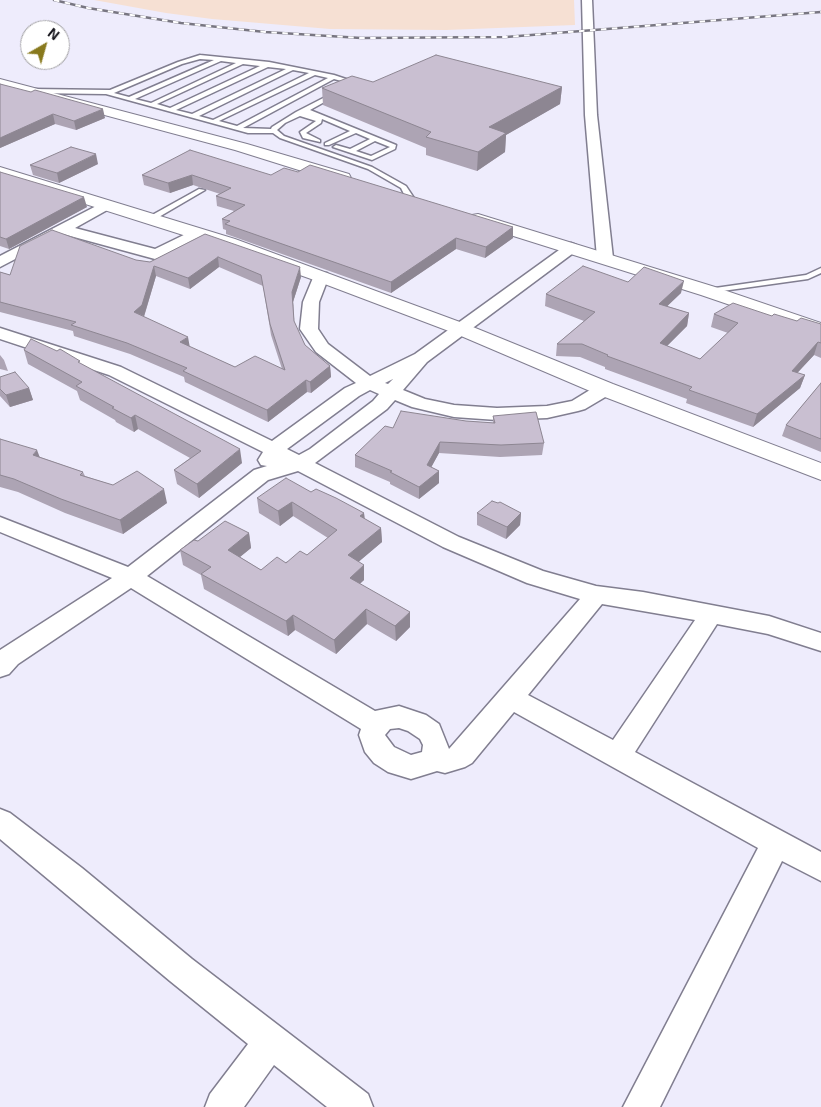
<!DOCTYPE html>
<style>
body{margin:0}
#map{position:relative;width:821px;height:1107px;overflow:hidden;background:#eeecfc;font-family:"Exo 2",sans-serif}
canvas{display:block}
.north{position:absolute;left:20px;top:20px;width:50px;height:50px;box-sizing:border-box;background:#fff;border:1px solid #a3a2a5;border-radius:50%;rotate:38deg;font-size:14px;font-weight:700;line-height:20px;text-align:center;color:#18171e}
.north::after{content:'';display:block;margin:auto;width:18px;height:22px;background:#88791d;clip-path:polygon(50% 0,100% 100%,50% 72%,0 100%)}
</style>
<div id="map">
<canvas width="821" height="1107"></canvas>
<div class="north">N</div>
</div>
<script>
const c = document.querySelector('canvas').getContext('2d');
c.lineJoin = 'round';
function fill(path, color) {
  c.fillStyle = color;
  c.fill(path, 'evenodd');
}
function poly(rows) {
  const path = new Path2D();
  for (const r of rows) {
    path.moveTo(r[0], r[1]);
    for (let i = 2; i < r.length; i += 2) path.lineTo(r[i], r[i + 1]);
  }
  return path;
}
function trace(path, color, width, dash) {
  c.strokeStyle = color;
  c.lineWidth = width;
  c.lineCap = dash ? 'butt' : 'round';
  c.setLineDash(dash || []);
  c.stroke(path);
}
fill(poly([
 [94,0,574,0,575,25,446,30,330,29,212,19,166,13]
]), '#f6e0d3');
const lane = poly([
 [200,55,269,62,334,75,355,82,355,84,349,88,346,86,349,83,334,79,243,128,271,129,272,127,296,112,333,93,337,93,337,95,310,110,396,145,395,149,372,160,333,147,336,145,350,149,370,139,356,133,329,145,325,145,325,143,350,131,322,119,321,123,306,133,320,140,320,142,303,138,300,132,316,121,300,116,285,123,277,130,284,136,372,167,406,186,414,198,407,200,401,188,368,169,280,138,273,133,248,133,106,94,31,93,28,91,31,89,110,90,178,62,200,55],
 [200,59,214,60,129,97,114,93,182,64,200,59],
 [221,61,236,63,151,103,135,99,221,61],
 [243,64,260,66,170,108,157,104,243,64],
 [268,67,286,69,192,114,176,110,268,67],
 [293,70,309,73,213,120,199,116,293,70],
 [315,75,328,78,237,126,219,121,315,75],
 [375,141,390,147,371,156,356,151,375,141],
 [199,189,205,190,152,221,145,219,199,189],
 [821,268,821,273,808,279,708,293,704,291,708,289,806,275,821,268]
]);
const street = poly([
 [582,0,592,0,597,115,613,258,611,261,605,263,599,261,597,258,585,115,582,0],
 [104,202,109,203,111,206,109,209,75,228,155,249,192,231,202,231,205,234,202,237,168,256,155,259,63,234,0,267,0,256,104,202],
 [571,243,576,245,579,248,576,251,427,362,403,390,425,399,454,405,497,408,547,406,572,401,598,385,605,383,612,385,614,389,612,393,585,409,578,411,547,418,497,420,454,417,412,407,395,400,387,409,315,463,459,537,543,571,596,586,643,592,769,616,821,633,821,651,768,634,717,624,635,752,821,852,821,881,782,861,660,1107,623,1107,758,848,514,712,472,763,465,767,445,773,437,771,411,779,388,772,374,763,365,752,359,735,361,729,131,588,18,664,9,674,0,677,0,650,112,578,0,532,0,517,128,567,254,470,267,466,261,465,258,460,263,452,109,375,0,339,0,328,121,367,272,441,345,388,356,383,316,352,300,329,303,302,315,273,327,273,329,276,319,302,318,329,328,344,370,376,415,354,566,245,571,243],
 [393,379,388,384,385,383,393,379],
 [370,390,379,394,373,401,310,449,299,455,287,449,359,396,370,390],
 [298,471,443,547,527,583,580,599,449,749,439,724,426,715,399,706,375,711,147,576,268,480,298,471],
 [602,604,695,620,613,740,528,695,602,604],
 [399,728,408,731,420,739,423,745,422,752,411,755,394,747,385,735,390,729,399,728],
 [0,809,10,813,82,868,192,959,368,1094,373,1107,327,1107,274,1065,244,1107,205,1107,210,1094,248,1044,170,981,0,839,0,809]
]);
const secondary = poly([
 [0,167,235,239,468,325,613,384,821,463,821,480,597,394,454,333,314,280,221,247,0,177,0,167]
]);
const primary = poly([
 [0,79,247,144,349,174,351,178,349,182,343,183,337,182,235,150,0,87,0,79],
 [478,214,715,287,821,323,821,336,701,295,472,223,469,219,472,215,478,214]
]);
trace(lane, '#817e90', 3);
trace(street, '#817e90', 3);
trace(secondary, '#817e90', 2);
trace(primary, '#817e90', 2);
fill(lane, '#fff');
fill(street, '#fff');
fill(secondary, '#fff');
fill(primary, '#fff');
const rail = poly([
 [54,0,88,8,181,23,265,32,361,38,506,37,821,12]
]);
trace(rail, '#787681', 2.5);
trace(rail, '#fff', 2, [5.5]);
fill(poly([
 [373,82,562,87,560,104,506,135,505,152,477,171,426,155,426,148,323,105,322,88],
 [0,84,105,118,76,130,55,124,0,148],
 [98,164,59,183,33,175,30,165],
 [0,172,87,207,9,249,0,246],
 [298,172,513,227,513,238,485,258,456,249,391,293,226,234,226,230,223,229,222,219,234,211,217,206,216,196,220,194,193,185,170,193,144,185,142,175,271,175],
 [205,234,301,277,293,302,294,322,305,345,330,366,331,377,311,393,307,392,268,422,185,382,184,377,130,354,74,336,73,331,0,312,0,272,10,275,136,260,150,262],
 [219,267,263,286,271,335,282,369,235,367,190,347,144,317,156,276,190,289],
 [628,282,681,293,667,306,689,313,687,326,667,346,700,359,728,333,711,327,714,314,772,316,797,321,821,324,821,358,814,355,797,373,805,375,800,388,753,427,686,403,687,399,605,369,605,367,580,357,556,356,557,344,584,321,545,306,546,294],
 [24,350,81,364,242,463,199,498,177,484,174,470,190,458,138,429,134,432,116,422,115,420,80,400,77,391,28,364],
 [0,355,4,360,8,371,0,369],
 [0,377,29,388,33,400,10,407,0,396],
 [821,383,821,452,782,436,786,425],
 [493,416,544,443,542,455,500,457,439,453,431,467,439,471,439,483,419,499,390,484,390,482,355,467,355,455,393,428,466,421,493,423],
 [0,439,40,457,83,472,85,476,167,503,123,534,65,513,18,492,0,487],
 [311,492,364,513,365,519,381,528,382,542,358,562,364,580,360,584,410,627,396,641,367,624,336,654,295,630,288,636,204,589,201,575,183,565,180,550,198,541,249,533,251,548,240,557,261,570,307,555,328,538,293,516,280,526,259,513,257,498],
 [477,513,521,513,520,525,506,539,477,525]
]), '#ada4b4');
fill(poly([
 [562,87,560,104,506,135,505,152,477,171,478,152,489,127],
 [103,109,105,118,76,130,74,121],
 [53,114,55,124,0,148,0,138],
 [96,154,98,164,59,183,57,173],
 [192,175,193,185,170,193,168,183],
 [84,197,87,207,9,249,6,239],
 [513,227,513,238,485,258,486,247],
 [456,238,456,249,391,293,391,282],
 [218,257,219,267,190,289,188,278],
 [154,266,156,276,144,316,134,312],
 [300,267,301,277,293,302,295,332,292,292],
 [684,281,681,293,657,316,659,304],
 [689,313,687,326,657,356,660,343],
 [188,337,190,348,180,342],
 [818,342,814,355,788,383,792,371],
 [330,366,331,377,311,393,310,382],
 [805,375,800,388,753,427,757,414],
 [306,380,307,392,268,422,267,410],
 [29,388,33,400,10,407,6,395],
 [135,415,138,429,134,432,131,418],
 [440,442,439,453,426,477,427,465],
 [240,449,242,463,199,498,197,484],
 [37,450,42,463,33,455],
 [439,471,439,483,419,499,419,487],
 [164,489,167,503,123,534,120,520],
 [292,502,293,516,280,526,278,511],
 [364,513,365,528,360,516],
 [521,513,520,525,506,539,507,527],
 [381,528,382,542,349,570,348,555],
 [249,533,251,548,230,565,228,550],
 [364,565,364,580,350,592,350,578],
 [366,609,367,624,336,654,334,640],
 [410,612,410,627,396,641,395,626],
 [293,615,295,630,288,636,286,621]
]), '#8d8692');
const building = poly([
 [436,55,562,87,489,127,506,133,478,152,426,137,431,132,322,88,352,76,373,82,436,55],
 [0,84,31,92,35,90,103,109,74,121,53,114,0,138,0,84],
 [71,147,96,154,57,173,30,165,71,147],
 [190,150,271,175,284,168,298,172,310,165,513,227,486,247,456,238,391,282,225,224,230,221,222,219,245,205,216,196,231,188,192,175,168,183,142,175,190,150],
 [0,172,84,197,6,239,0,237,0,172],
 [52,230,136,260,150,262,205,234,300,267,292,292,294,321,305,345,330,366,310,382,306,380,267,410,183,371,187,368,127,343,71,325,76,322,0,302,0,272,10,275,20,246,52,230],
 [218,257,261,275,270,324,285,370,255,356,235,367,180,342,188,337,134,312,142,305,154,266,188,278,218,257],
 [583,266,628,282,644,267,684,281,659,304,689,313,660,343,700,359,738,323,714,314,733,303,772,316,774,314,797,321,801,318,821,324,821,343,818,342,792,371,805,375,757,414,689,390,692,387,607,356,608,355,582,344,557,344,595,312,546,294,583,266],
 [31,339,57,351,60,349,80,361,78,362,240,449,197,484,174,470,201,451,135,415,131,418,112,408,114,407,76,386,82,382,24,350,31,339],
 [15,372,29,388,6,395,0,389,0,377,15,372],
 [821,383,821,439,786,425,821,383],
 [401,411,466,421,495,423,493,416,536,412,544,443,501,445,440,442,427,465,439,471,419,487,390,472,392,471,355,455,385,426,393,428,401,411],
 [0,439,37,450,33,455,83,472,80,475,113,485,137,471,164,489,120,520,61,499,14,479,0,475,0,439],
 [286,478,311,492,316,489,336,498,364,513,360,516,381,528,348,555,364,565,350,578,410,612,395,626,366,609,334,640,293,615,286,621,201,574,211,567,180,550,194,540,198,541,225,521,249,533,228,550,261,570,277,557,286,563,300,551,307,555,337,530,292,502,278,511,257,498,286,478],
 [492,501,498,503,500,502,521,513,507,527,477,513,492,501]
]);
fill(building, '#c9bfd1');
trace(building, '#8d8692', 1);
</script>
